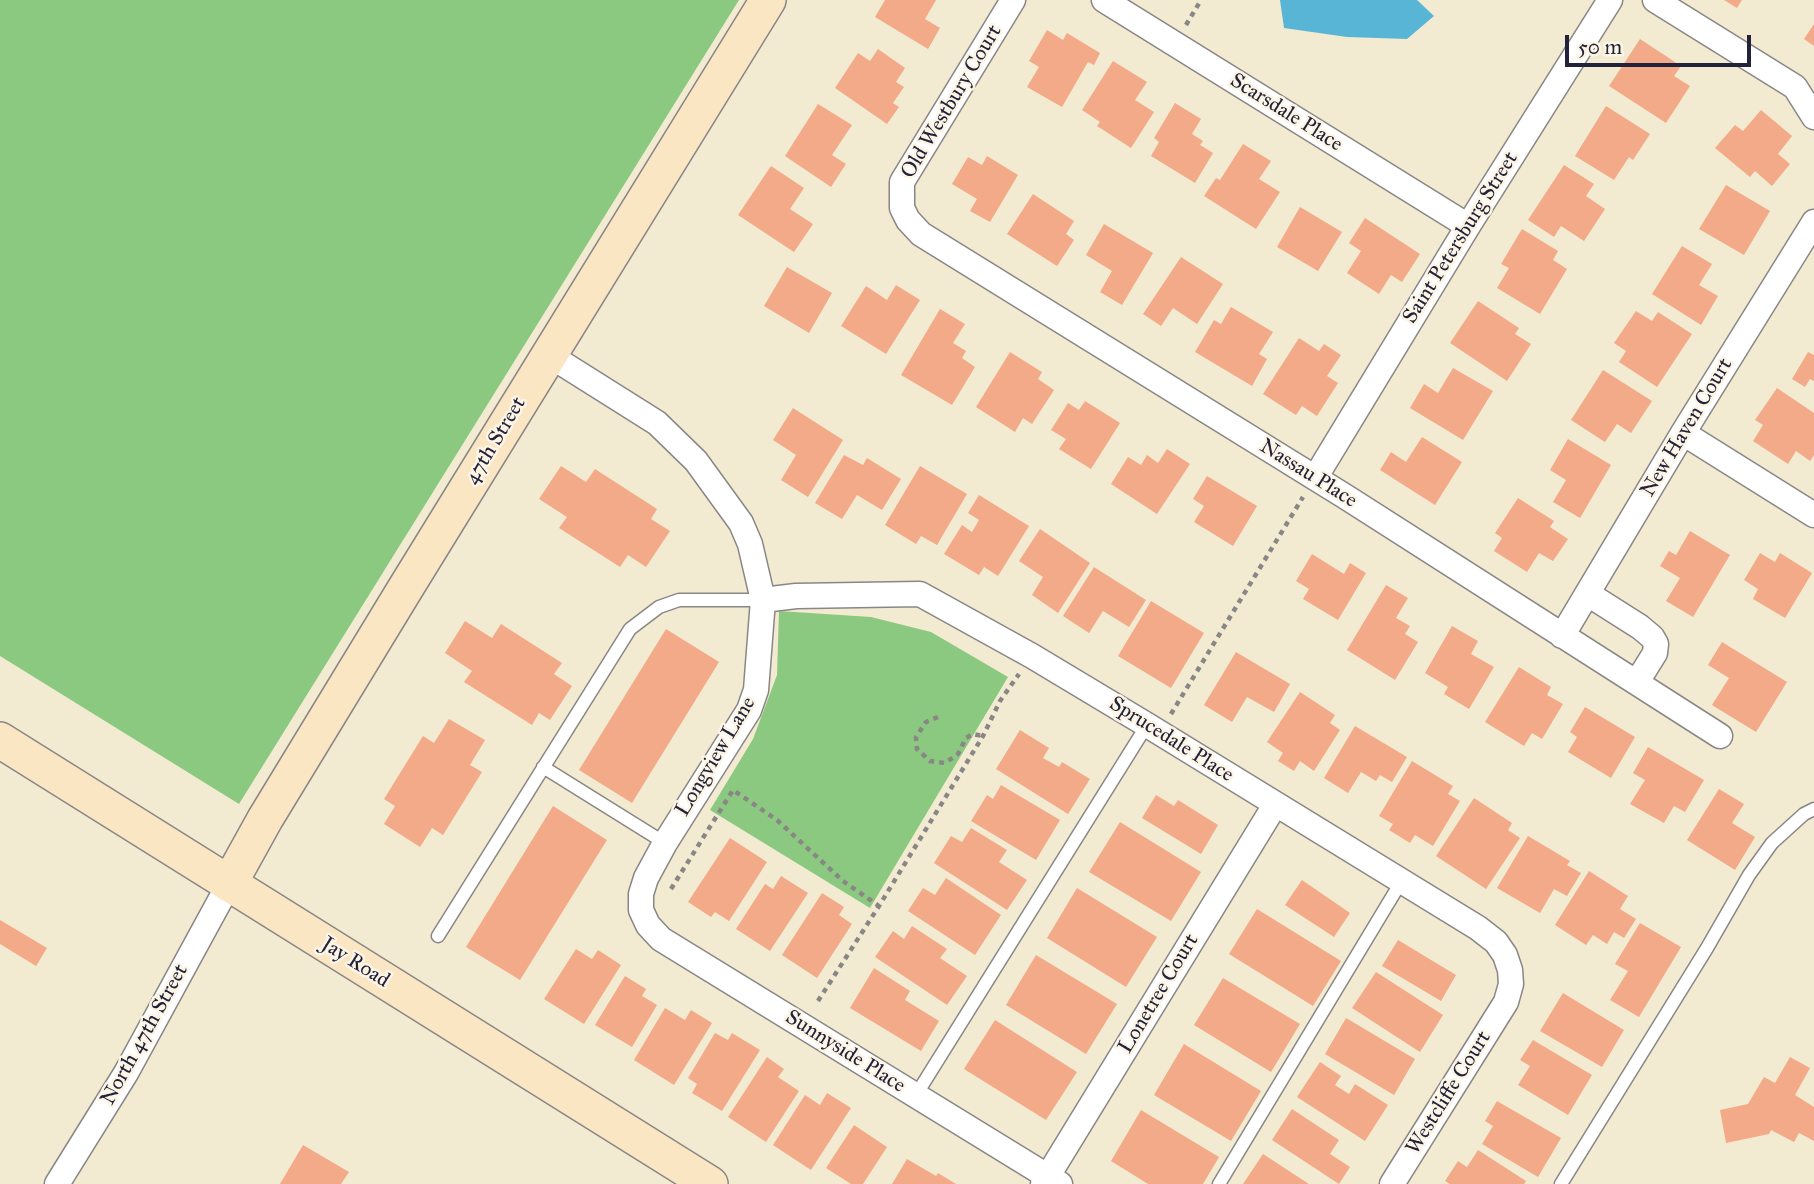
<!DOCTYPE html>
<style>
body{margin:0}
#map{position:relative;width:1814px;height:1184px;overflow:hidden;background:#f2ebd1;font-family:"IM FELL Great Primer",serif}
canvas{display:block}
.scale{position:absolute;left:1565px;top:35px;width:186px;height:32px;box-sizing:border-box;border:4px solid #22223b;border-top:0;padding-left:9px;font-size:21px;line-height:24px;white-space:nowrap;color:#22223b;-webkit-text-stroke:5px #fcf5e5;paint-order:stroke}
</style>
<div id="map">
<canvas width="1814" height="1184"></canvas>
<div class="scale">50 m</div>
</div>
<script>
const c = document.querySelector('canvas').getContext('2d');
c.lineJoin = 'round';
function fill(path, color) {
  c.fillStyle = color;
  c.fill(path, 'evenodd');
}
function poly(rows) {
  const path = new Path2D();
  for (const r of rows) {
    path.moveTo(r[0], r[1]);
    for (let i = 2; i < r.length; i += 2) path.lineTo(r[i], r[i + 1]);
  }
  return path;
}
function trace(path, color, width, dash) {
  c.strokeStyle = color;
  c.lineWidth = width;
  c.lineCap = dash ? 'butt' : 'round';
  c.setLineDash(dash || []);
  c.stroke(path);
}
function write(font, color, halo, rows, align = 'center') {
  c.font = font + ' "IM FELL Great Primer",serif';
  c.lineWidth = 5;
  c.setLineDash([]);
  c.textBaseline = 'middle';
  c.strokeStyle = halo;
  c.fillStyle = color;
  for (const [text, x, y, turn = 0] of rows) {
    c.save();
    c.translate(x, y);
    c.rotate((+turn || 0) * Math.PI / 180);
    c.textAlign = isNaN(turn) ? turn : align;
    if (halo) c.strokeText(text, 0, 0);
    c.fillText(text, 0, 0);
    c.restore();
  }
}
fill(poly([
 [0,0,739,0,239,804,0,656],
 [779,611,871,617,931,632,1008,677,870,908,710,810,753,739,777,675]
]), '#8bc980');
fill(poly([
 [1280,0,1417,0,1434,16,1407,39,1347,37,1284,28]
]), '#58b5d6');
fill(poly([
 [885,0,936,0,925,19,940,28,928,49,875,17],
 [1724,0,1742,0,1737,8],
 [1814,24,1814,46,1804,39],
 [1047,30,1063,40,1067,33,1100,53,1094,65,1088,62,1062,107,1027,87,1039,67,1029,61],
 [1640,39,1681,66,1674,76,1690,86,1666,123,1609,86],
 [878,49,905,68,896,82,904,87,893,103,899,107,887,124,835,88,858,53,870,61],
 [1113,61,1147,82,1135,100,1154,112,1131,148,1097,126,1100,122,1082,110],
 [1175,103,1201,119,1192,134,1203,141,1200,145,1213,153,1195,183,1151,156,1159,142,1154,138],
 [818,104,852,125,832,155,846,164,831,187,785,156],
 [1606,106,1650,134,1633,160,1629,157,1614,180,1575,156],
 [1761,110,1792,136,1778,154,1790,164,1772,186,1755,171,1750,177,1715,148,1735,125,1743,131],
 [1243,144,1271,161,1259,179,1280,192,1256,229,1204,196,1216,178,1220,180],
 [987,156,1018,175,990,222,970,211,977,199,952,184,968,157,982,165],
 [1564,165,1594,184,1586,196,1605,209,1584,241,1561,226,1554,237,1528,220],
 [771,166,804,188,790,209,813,224,794,252,738,215],
 [1726,185,1770,211,1744,255,1699,229],
 [1033,194,1074,221,1066,234,1074,240,1057,266,1007,234],
 [1300,207,1342,232,1318,271,1277,247],
 [1365,218,1420,254,1402,282,1391,275,1379,294,1347,273,1361,251,1349,243],
 [1104,224,1153,253,1122,305,1100,292,1112,271,1086,255],
 [1522,229,1558,251,1553,260,1567,269,1540,314,1497,288,1509,268,1501,264],
 [1682,246,1712,264,1699,285,1718,296,1701,325,1652,294],
 [1181,257,1223,284,1197,324,1173,308,1161,326,1143,314],
 [787,267,832,293,809,333,764,306],
 [896,285,920,300,886,354,841,326,866,286,887,300],
 [1478,301,1519,328,1515,334,1531,344,1507,381,1450,343],
 [1231,307,1273,332,1259,354,1267,359,1252,386,1195,352,1214,320,1221,324],
 [940,309,965,324,953,343,966,351,962,358,975,367,952,405,901,375],
 [1636,311,1652,321,1658,312,1692,334,1657,387,1619,362,1626,351,1614,343],
 [1299,338,1319,351,1324,344,1341,355,1327,376,1338,383,1317,416,1302,406,1296,415,1263,394],
 [1010,352,1042,372,1038,379,1054,390,1032,424,1023,418,1015,432,976,407],
 [1808,352,1814,355,1814,381,1810,379,1805,387,1792,379],
 [1453,368,1493,391,1463,440,1410,408,1424,384,1438,393],
 [1603,370,1652,401,1631,433,1617,424,1605,442,1571,420],
 [1777,388,1814,413,1814,455,1810,461,1796,451,1788,464,1753,441,1763,425,1755,420],
 [1085,401,1120,423,1091,469,1059,449,1066,439,1051,430,1068,403,1079,410],
 [793,408,843,440,808,497,781,480,796,455,773,440],
 [1422,437,1462,462,1435,505,1380,470,1391,452,1406,462],
 [1568,439,1611,465,1580,518,1553,502,1566,480,1550,470],
 [1167,449,1190,464,1157,514,1111,484,1128,457,1141,465,1147,455,1158,463],
 [844,455,863,465,867,458,901,479,882,510,857,495,842,519,815,503],
 [561,466,586,482,595,469,657,509,651,519,670,531,646,567,628,555,620,567,559,528,567,517,539,499],
 [920,466,967,494,937,545,921,536,916,544,885,525],
 [1207,476,1257,506,1233,546,1194,522,1204,506,1193,499],
 [979,495,1029,526,998,576,984,567,979,575,944,554,962,525,972,532,979,520,968,513],
 [1518,498,1554,521,1550,527,1568,539,1553,561,1539,553,1527,572,1494,551,1502,538,1495,533],
 [1040,529,1090,563,1058,613,1032,595,1043,577,1019,561],
 [1690,531,1730,555,1693,617,1666,601,1680,578,1660,566,1669,551,1676,555],
 [1760,553,1775,562,1780,553,1812,573,1785,618,1753,599,1758,589,1744,580],
 [1312,554,1344,574,1350,563,1366,573,1338,620,1303,599,1309,589,1296,581],
 [1094,567,1146,600,1129,627,1103,611,1089,633,1063,616],
 [1386,585,1408,598,1396,618,1410,626,1405,634,1418,642,1395,680,1347,650],
 [1151,601,1204,633,1171,688,1118,656],
 [465,621,492,638,501,624,562,663,554,674,572,686,550,720,539,713,532,725,464,682,472,671,445,653],
 [1452,626,1478,641,1471,654,1494,667,1469,709,1444,694,1448,687,1425,673],
 [666,629,719,662,632,803,579,770],
 [1722,642,1787,682,1756,732,1712,705,1729,678,1708,665],
 [1236,652,1290,684,1274,712,1247,697,1232,722,1204,705],
 [1519,667,1551,687,1547,695,1563,704,1542,739,1532,733,1524,746,1485,722],
 [1300,692,1335,715,1330,723,1340,730,1314,771,1300,761,1294,771,1278,761,1283,753,1267,742],
 [1585,707,1635,737,1611,778,1568,752,1577,737,1570,732],
 [449,719,485,740,470,765,482,772,443,835,432,828,420,847,384,824,395,806,384,799,423,736,434,743],
 [1355,726,1407,757,1392,782,1380,775,1376,781,1361,772,1348,793,1324,778],
 [1020,730,1049,748,1043,758,1059,767,1062,762,1090,779,1068,814,996,769],
 [1648,747,1704,780,1685,812,1674,806,1664,823,1630,804,1645,780,1633,773],
 [1412,761,1453,786,1448,794,1460,801,1433,846,1415,835,1410,843,1389,830,1393,824,1379,816],
 [1001,785,1060,820,1036,860,971,821,987,795,993,799],
 [1719,789,1744,804,1732,823,1755,837,1735,870,1687,840],
 [1156,795,1174,806,1178,800,1218,825,1201,854,1142,818],
 [1474,798,1512,823,1508,830,1520,838,1486,889,1436,856],
 [553,806,607,840,520,980,466,947],
 [1120,822,1201,872,1171,921,1089,872],
 [971,828,1007,850,999,862,1027,880,1007,910,934,863,951,836,962,842],
 [1528,836,1570,861,1567,865,1581,873,1567,896,1554,889,1540,913,1497,888],
 [730,838,767,862,729,921,715,912,711,917,688,902],
 [1589,871,1628,896,1620,909,1636,919,1624,938,1614,932,1607,944,1593,935,1586,945,1555,925],
 [781,876,808,893,770,951,736,929,765,884,773,889],
 [946,878,1001,915,975,955,908,911,923,888,935,895],
 [1302,880,1350,913,1334,937,1285,905],
 [1077,888,1157,937,1126,987,1047,938],
 [822,893,844,907,839,915,852,924,817,978,782,955],
 [1257,909,1341,961,1313,1006,1229,954],
 [0,920,47,948,36,966,0,944],
 [1640,923,1681,947,1639,1017,1610,1000,1628,971,1615,964],
 [912,926,947,949,940,958,967,976,947,1005,875,957,893,931,904,939],
 [1398,940,1456,975,1441,1001,1382,966],
 [576,949,592,959,598,950,621,965,584,1024,544,999],
 [1036,955,1117,1004,1086,1054,1006,1005],
 [874,968,910,991,905,1000,939,1021,921,1051,850,1008],
 [1376,972,1443,1015,1420,1052,1352,1008],
 [625,976,646,989,642,996,657,1005,632,1047,595,1025],
 [1223,978,1300,1024,1271,1072,1194,1025],
 [1563,993,1624,1030,1602,1067,1540,1031],
 [665,1008,685,1020,691,1010,712,1023,674,1085,634,1060],
 [1346,1018,1415,1059,1394,1095,1325,1054],
 [995,1020,1077,1072,1046,1120,964,1069],
 [715,1033,728,1040,732,1033,760,1050,722,1111,692,1093,697,1084,688,1078],
 [1533,1040,1592,1075,1568,1115,1518,1085,1530,1066,1520,1060],
 [1184,1044,1261,1091,1231,1141,1154,1095],
 [767,1057,784,1069,778,1077,799,1091,766,1142,728,1117],
 [1790,1057,1810,1068,1795,1095,1814,1107,1814,1141,1799,1133,1794,1142,1771,1130,1769,1134,1726,1143,1720,1110,1748,1104,1764,1077,1775,1083],
 [1320,1062,1341,1076,1335,1085,1349,1094,1355,1084,1388,1105,1365,1141,1297,1097],
 [827,1093,851,1108,811,1170,773,1145,805,1095,820,1105],
 [1497,1101,1561,1138,1538,1177,1482,1144,1493,1126,1485,1121],
 [1292,1109,1339,1140,1330,1154,1350,1167,1339,1184,1272,1140],
 [1141,1110,1219,1157,1203,1184,1148,1184,1111,1161],
 [854,1125,887,1147,863,1184,851,1184,826,1168],
 [303,1145,349,1172,341,1184,280,1184],
 [1478,1150,1526,1181,1524,1184,1450,1184,1445,1181,1458,1161,1467,1167],
 [1263,1154,1309,1184,1243,1184],
 [907,1159,936,1176,938,1173,956,1184,892,1184]
]), '#f2aa88');
const lane = poly([
 [543,767,665,843],
 [438,936,630,629,659,607,679,600,763,600],
 [916,1095,1147,725],
 [1219,1184,1401,882],
 [1561,1184,1707,948,1749,875,1772,843,1804,814,1814,809]
]);
const street = poly([
 [1013,0,902,182,902,208,908,220,921,234,1346,497,1720,736],
 [1104,0,1468,226],
 [1655,0,1795,87,1814,117],
 [549,355,657,423,696,461,741,523,750,544,763,600,756,690,749,710,665,843,646,878,641,894,641,910,648,925,661,939,1060,1184],
 [1683,433,1814,515],
 [1315,478,1468,226,1610,0],
 [1588,594,1640,627,1652,637,1656,644,1655,653,1637,682],
 [763,600,796,596,920,594,1032,656,1147,725,1478,928,1496,942,1505,955,1510,970,1511,984,1506,1002,1392,1184],
 [1562,636,1683,433,1814,222],
 [57,1184,126,1073,229,884],
 [1043,1184,1275,805]
]);
const secondary = poly([
 [0,740,710,1184],
 [229,884,265,819,405,589,768,0]
]);
trace(lane, '#8a8686', 15);
trace(street, '#8a8686', 27);
trace(secondary, '#8a8686', 38);
trace(poly([
 [1186,25,1201,0],
 [1171,714,1303,497],
 [938,717,926,722,916,737,917,749,930,761,945,763,958,754,966,738,973,734,983,736],
 [671,889,733,790,777,820,843,881,879,906],
 [818,1001,879,906,983,736,1000,701,1019,674]
]), '#8a8686', 4.5, [5, 5]);
trace(lane, '#fff', 12);
trace(street, '#fff', 24);
trace(secondary, '#fbe6c4', 35);
write('21px', '#22223b', '#fcf5e5', [
 ["Old Westbury Court",952,102,-59],
 ["Scarsdale Place",1286,113,32],
 ["Saint Petersburg Street",1461,238,-58],
 ["New Haven Court",1687,428,-59],
 ["47th Street",496,441,-59],
 ["Nassau Place",1308,474,32],
 ["Sprucedale Place",1171,740,32],
 ["Longview Lane",716,757,-59],
 ["Jay Road",355,963,32],
 ["Lonetree Court",1159,994,-59],
 ["North 47th Street",145,1035,-61],
 ["Sunnyside Place",845,1052,32],
 ["Westcliffe Court",1449,1093,-58]
]);
</script>
